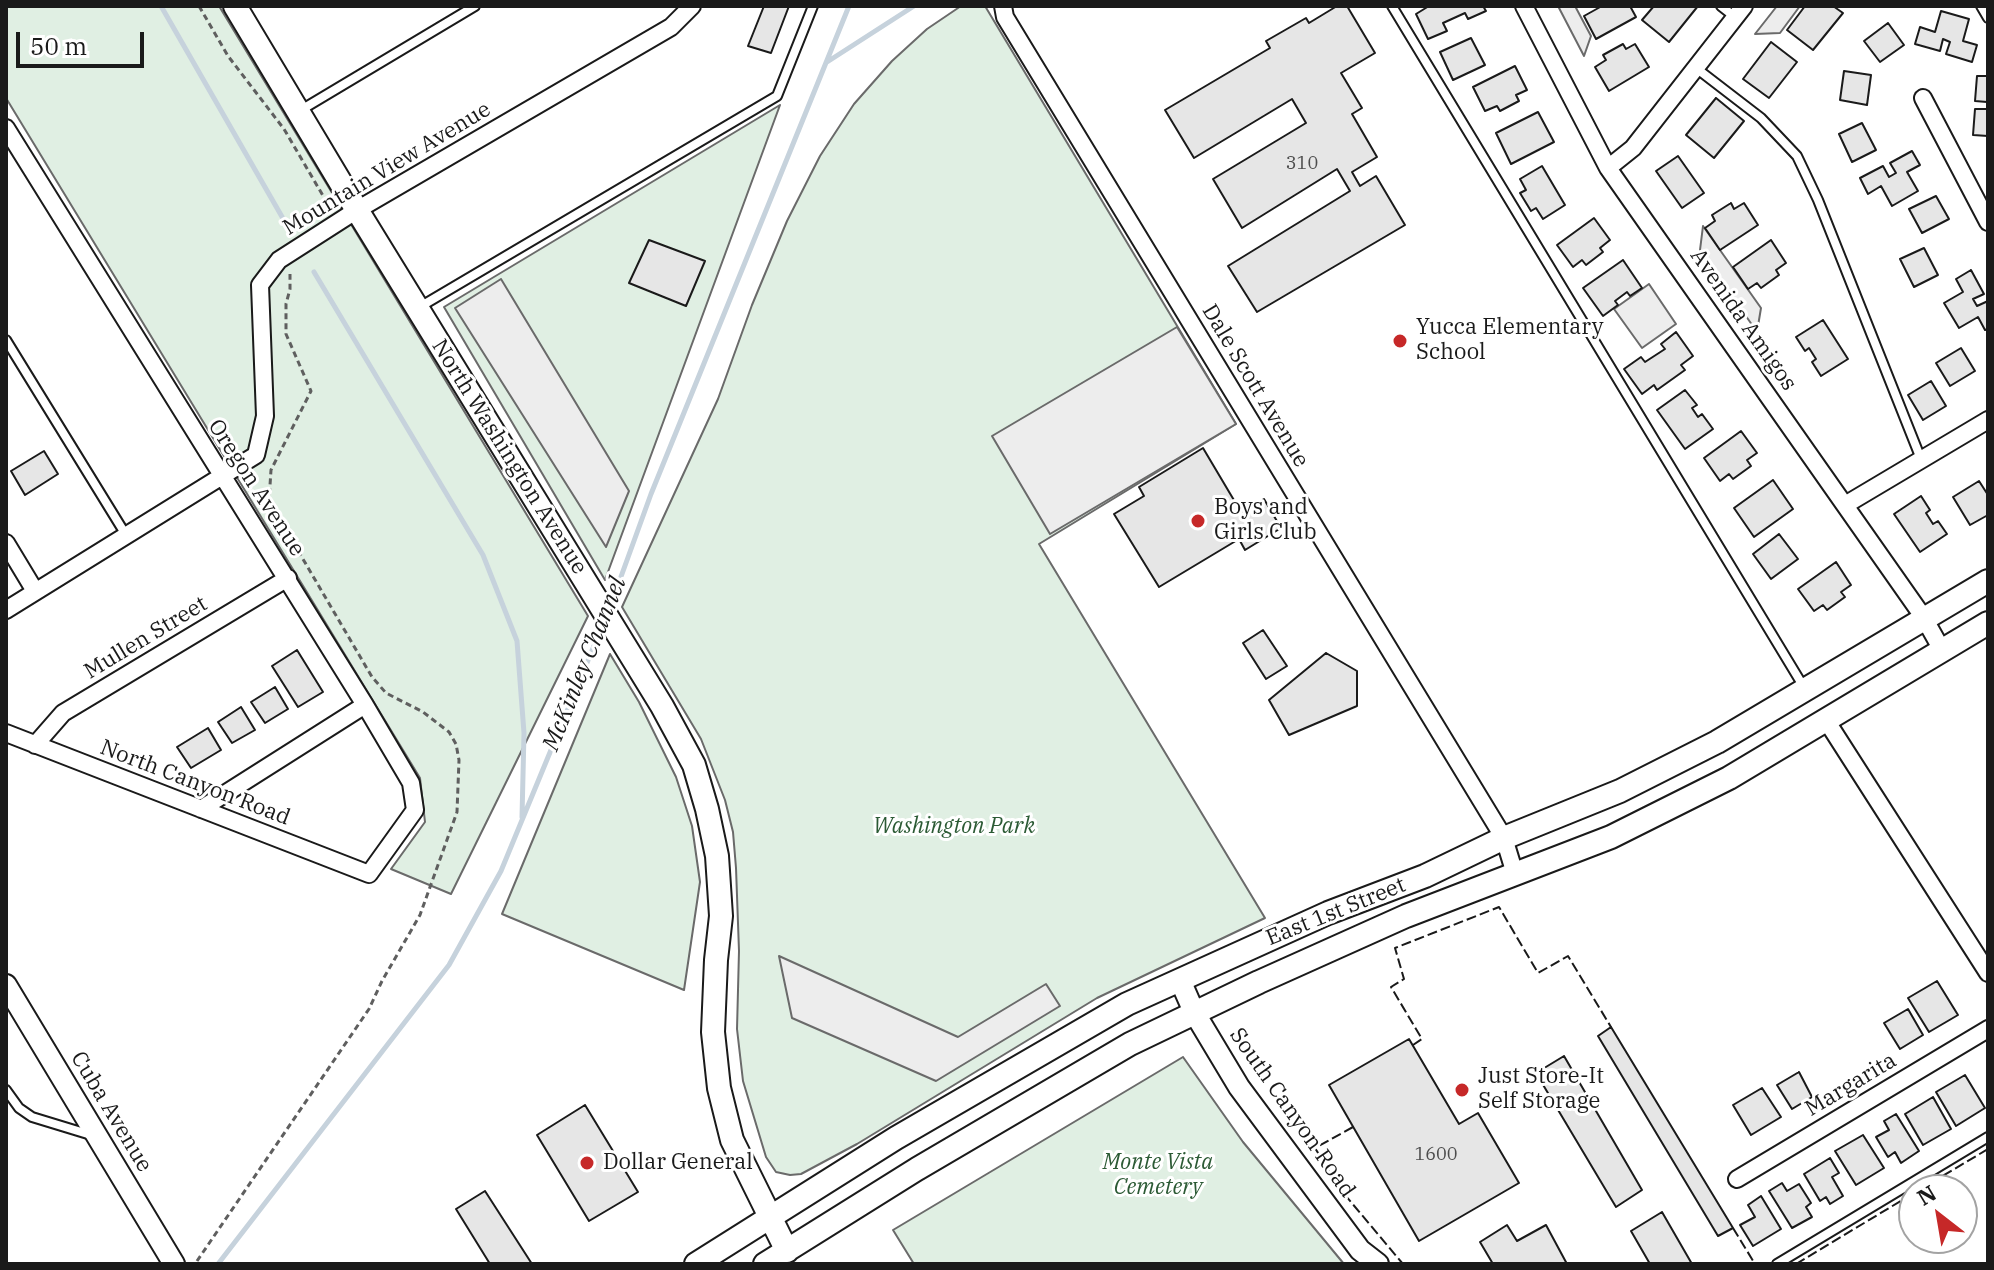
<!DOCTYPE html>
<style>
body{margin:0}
#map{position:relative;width:1994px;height:1270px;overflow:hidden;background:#fff;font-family:"IBM Plex Serif",serif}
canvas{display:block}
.frame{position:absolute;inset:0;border:8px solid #1a1a1a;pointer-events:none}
.north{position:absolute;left:1898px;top:1174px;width:80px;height:80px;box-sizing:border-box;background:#fff;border:2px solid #a3a3a3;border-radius:50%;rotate:329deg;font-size:22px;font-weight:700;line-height:32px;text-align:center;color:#1a1a1a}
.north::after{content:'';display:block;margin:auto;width:28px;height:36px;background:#c62828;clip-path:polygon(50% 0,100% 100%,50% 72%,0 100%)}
.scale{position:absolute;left:16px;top:32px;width:128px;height:36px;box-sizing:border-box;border:4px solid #1a1a1a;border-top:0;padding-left:10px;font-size:24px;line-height:28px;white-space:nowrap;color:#1a1a1a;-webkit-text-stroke:6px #fff;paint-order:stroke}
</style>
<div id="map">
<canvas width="1994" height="1270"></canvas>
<div class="frame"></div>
<div class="north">N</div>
<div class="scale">50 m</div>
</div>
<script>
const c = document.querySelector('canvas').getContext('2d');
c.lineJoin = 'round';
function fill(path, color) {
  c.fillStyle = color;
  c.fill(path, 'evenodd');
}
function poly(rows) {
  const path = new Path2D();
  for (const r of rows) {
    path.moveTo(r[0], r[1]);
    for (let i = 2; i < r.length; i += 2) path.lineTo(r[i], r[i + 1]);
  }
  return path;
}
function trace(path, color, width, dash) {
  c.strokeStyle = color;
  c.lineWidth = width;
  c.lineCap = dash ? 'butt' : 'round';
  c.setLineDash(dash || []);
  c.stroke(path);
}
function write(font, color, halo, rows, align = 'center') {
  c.font = font + ' "IBM Plex Serif",serif';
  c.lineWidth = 6;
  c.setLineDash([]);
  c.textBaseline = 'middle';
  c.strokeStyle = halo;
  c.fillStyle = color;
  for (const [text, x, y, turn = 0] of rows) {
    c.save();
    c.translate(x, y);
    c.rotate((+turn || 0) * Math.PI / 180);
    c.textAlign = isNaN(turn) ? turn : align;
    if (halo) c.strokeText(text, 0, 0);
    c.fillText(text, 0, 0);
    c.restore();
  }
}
const green = poly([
 [6,6,219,6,588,616,451,894,391,869,425,822,420,778,6,98,6,6],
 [961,6,985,6,1236,424,1039,544,1265,918,1097,998,857,1144,801,1174,790,1175,776,1172,766,1157,743,1081,737,1029,739,951,736,868,733,832,725,800,701,739,622,607,718,399,752,305,787,221,820,156,854,104,892,61,927,29,961,6],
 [780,105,605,580,444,307,780,105],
 [610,654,639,702,676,777,692,826,700,882,684,990,502,914,610,654],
 [1183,1057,1243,1142,1344,1264,914,1264,893,1230,1183,1057]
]);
fill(green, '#e0efe3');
trace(green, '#6a6a6a', 2);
const parking = poly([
 [1558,6,1575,6,1591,36,1584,56,1558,6],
 [1777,6,1800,6,1780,33,1755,34,1777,6],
 [1703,226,1761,308,1757,332,1700,250,1703,226],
 [501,279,629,491,606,547,455,308,501,279],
 [1649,284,1676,324,1642,348,1614,309,1649,284],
 [1177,327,1236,424,1050,534,992,436,1177,327],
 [779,956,958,1037,1046,984,1060,1006,936,1081,792,1018,779,956]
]);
fill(parking, '#ededed');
trace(parking, '#6a6a6a', 2);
trace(poly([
 [161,6,285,222],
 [827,62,914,6],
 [314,272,483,555,517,641,524,733,522,817],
 [610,607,651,494,849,6],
 [218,1264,449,965,501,871,603,624]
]), '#c6d2dc', 5);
const building = poly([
 [764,6,789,6,771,53,748,46,764,6],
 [1337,6,1347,6,1375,53,1341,73,1362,108,1352,114,1377,157,1352,172,1360,186,1376,176,1405,225,1257,312,1228,266,1350,191,1337,169,1242,228,1213,179,1306,123,1292,99,1194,158,1165,110,1270,48,1266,41,1306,18,1309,23,1337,6],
 [1429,6,1483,6,1486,11,1468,19,1465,13,1443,23,1447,31,1428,39,1416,14,1429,6],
 [1602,6,1630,6,1636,17,1596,39,1584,16,1602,6],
 [1654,6,1698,6,1669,42,1642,20,1654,6],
 [1805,6,1833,6,1843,13,1813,50,1787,30,1805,6],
 [1941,11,1969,19,1963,41,1977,45,1972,62,1946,54,1950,42,1943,39,1940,51,1915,44,1920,27,1935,32,1941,11],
 [1888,23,1904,45,1880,62,1864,41,1888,23],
 [1471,38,1485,65,1453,80,1440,52,1471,38],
 [1771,42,1797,62,1769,98,1743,79,1771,42],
 [1623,44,1626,49,1635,44,1649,67,1609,91,1595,67,1606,60,1603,55,1623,44],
 [1515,66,1527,90,1516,95,1519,101,1500,111,1497,106,1485,111,1473,87,1515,66],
 [1844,71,1871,75,1867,105,1840,100,1844,71],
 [1977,76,1988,76,1988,136,1973,135,1975,109,1987,109,1987,102,1975,101,1977,76],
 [1716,98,1744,121,1714,158,1686,135,1716,98],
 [1538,112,1554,142,1511,164,1496,133,1538,112],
 [1862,123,1876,150,1852,162,1839,134,1862,123],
 [1912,151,1920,165,1907,172,1918,191,1892,206,1881,186,1868,194,1860,178,1883,166,1889,177,1896,173,1890,163,1912,151],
 [1678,156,1704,193,1682,208,1656,171,1678,156],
 [1542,166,1565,205,1543,219,1536,208,1531,211,1520,193,1526,190,1520,179,1542,166],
 [1936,196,1949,219,1922,233,1909,209,1936,196],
 [1731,203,1734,209,1744,203,1758,225,1720,250,1705,228,1715,221,1712,215,1731,203],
 [1594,218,1610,240,1600,248,1603,252,1586,265,1582,260,1573,267,1557,245,1594,218],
 [649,240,705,261,686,306,629,283,649,240],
 [1771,240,1786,263,1776,270,1779,275,1761,288,1757,283,1748,289,1733,267,1771,240],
 [1924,248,1938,275,1914,287,1900,259,1924,248],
 [1623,260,1642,288,1630,296,1627,292,1615,301,1618,305,1603,316,1583,288,1623,260],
 [1971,270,1984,294,1973,299,1977,306,1988,301,1988,329,1985,330,1978,317,1959,328,1944,303,1963,292,1956,279,1971,270],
 [1823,320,1848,359,1821,376,1812,362,1816,359,1809,348,1805,351,1796,337,1823,320],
 [1676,332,1693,356,1681,365,1685,370,1657,390,1654,385,1642,394,1624,369,1641,357,1645,362,1665,349,1661,344,1676,332],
 [1961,348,1975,371,1950,386,1936,363,1961,348],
 [1931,381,1946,406,1923,420,1908,395,1931,381],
 [1685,390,1697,405,1692,408,1698,417,1702,414,1713,429,1685,449,1657,410,1685,390],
 [1741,431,1757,453,1747,460,1751,466,1733,479,1729,474,1720,481,1704,458,1741,431],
 [1203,448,1241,512,1264,499,1281,528,1245,550,1239,539,1159,587,1114,514,1144,496,1139,487,1203,448],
 [44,451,58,474,25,495,11,471,44,451],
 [1773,480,1793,509,1754,537,1734,508,1773,480],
 [1979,481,1988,495,1988,515,1970,525,1953,497,1979,481],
 [1921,496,1930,510,1926,513,1933,524,1938,521,1947,534,1920,552,1894,514,1921,496],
 [1779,534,1798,559,1771,579,1753,554,1779,534],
 [1836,562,1851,585,1841,592,1845,597,1827,610,1823,605,1814,611,1798,589,1836,562],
 [1263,630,1287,666,1266,679,1243,643,1263,630],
 [297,650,323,692,298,707,272,666,297,650],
 [1326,653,1357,671,1357,706,1289,735,1269,700,1326,653],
 [275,687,288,709,265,723,251,702,275,687],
 [241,707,255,730,232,743,218,722,241,707],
 [208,728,221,750,191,768,177,747,208,728],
 [1937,981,1958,1015,1929,1032,1908,998,1937,981],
 [1908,1009,1923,1035,1900,1049,1884,1023,1908,1009],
 [1611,1027,1733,1228,1718,1236,1598,1036,1611,1027],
 [1409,1039,1459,1124,1478,1113,1519,1183,1419,1241,1329,1085,1409,1039],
 [1564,1056,1642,1190,1616,1207,1536,1073,1564,1056],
 [1799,1072,1812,1097,1792,1109,1777,1085,1799,1072],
 [1965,1075,1985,1108,1956,1126,1936,1092,1965,1075],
 [1762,1088,1781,1117,1751,1135,1733,1105,1762,1088],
 [1933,1097,1951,1129,1923,1145,1905,1114,1933,1097],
 [585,1105,638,1192,589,1221,537,1135,585,1105],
 [1896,1114,1919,1151,1901,1163,1895,1152,1888,1157,1876,1137,1889,1130,1884,1121,1896,1114],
 [1863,1135,1884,1168,1856,1185,1835,1151,1863,1135],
 [1830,1158,1839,1173,1832,1177,1843,1196,1830,1204,1826,1197,1820,1201,1804,1174,1830,1158],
 [1782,1183,1787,1191,1799,1184,1811,1203,1806,1207,1812,1217,1792,1228,1769,1191,1782,1183],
 [485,1191,532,1264,490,1264,456,1209,485,1191],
 [1761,1196,1781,1229,1753,1246,1740,1225,1755,1217,1748,1205,1761,1196],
 [1662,1212,1692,1264,1650,1264,1631,1231,1662,1212],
 [1507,1225,1517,1241,1546,1225,1567,1264,1493,1264,1480,1242,1507,1225]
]);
fill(building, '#e6e6e6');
trace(building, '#1a1a1a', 2);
const service = poly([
 [1392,6,1805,689],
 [1721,6,1735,17],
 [1981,6,1988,18],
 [1696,68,1761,118,1797,156,1818,200,1921,459],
 [301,110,475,6],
 [418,308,777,96,813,6],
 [6,340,126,535],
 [6,1090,19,1108,32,1117,91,1135],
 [1777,1264,1988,1137]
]);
const minor = poly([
 [1003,6,1005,17,1504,838,1515,874],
 [1524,6,1608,168,1924,618,1942,650],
 [1923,98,1988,222],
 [6,128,365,705,411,783,415,810,369,874,6,733],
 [1608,168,1633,148,1744,6],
 [1845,505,1988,420],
 [6,543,35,591],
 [6,610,256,455,265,416,260,285,279,260,357,210,671,27,692,6],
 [1826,720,1988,973],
 [35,745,63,713,288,578],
 [201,809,365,705],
 [1737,1179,1988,1029]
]);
const tertiary = poly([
 [1180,980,1194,1012,1239,1087,1360,1250,1378,1264],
 [6,985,174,1264]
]);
const secondary = poly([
 [235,6,357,210,662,706,694,765,707,809,717,856,721,916,716,960,713,1032,719,1088,732,1140,787,1251],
 [696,1264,896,1138,1127,1004,1328,913,1425,876,1504,838,1620,791,1717,742,1988,581],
 [765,1264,917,1169,1130,1044,1259,982,1406,916,1611,837,1729,778,1988,623]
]);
trace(service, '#1a1a1a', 12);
trace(minor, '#1a1a1a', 20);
trace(tertiary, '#1a1a1a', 24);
trace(secondary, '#1a1a1a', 26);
trace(poly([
 [199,6,228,56,284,129,329,206],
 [197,1261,369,1009,382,981,420,915,457,812,459,760,456,744,449,732,423,712,386,693,372,677,269,501,271,470,311,391,286,334,286,304,290,289,290,274]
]), '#5f5f5f', 3, [6, 4]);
trace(service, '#fff', 8);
trace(minor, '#fff', 16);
trace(tertiary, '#fff', 20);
trace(secondary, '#fff', 22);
trace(poly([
 [1413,1045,1422,1039,1391,987,1404,979,1395,948,1499,907,1538,973,1568,956,1611,1027],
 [1353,1127,1315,1148,1340,1189,1403,1264],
 [1919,1190,1988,1149],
 [1733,1228,1755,1264],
 [1796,1264,1914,1193]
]), '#1a1a1a', 2, [10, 4]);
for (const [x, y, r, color] of [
 [1400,341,8,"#c62828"],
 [1198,521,8,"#c62828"],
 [1462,1090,8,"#c62828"],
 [587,1163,8,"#c62828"]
]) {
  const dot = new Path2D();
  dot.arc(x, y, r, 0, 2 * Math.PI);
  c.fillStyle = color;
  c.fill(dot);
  trace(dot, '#fff', 3);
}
write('18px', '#4d4d4d', null, [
 ["310",1302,164],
 ["1600",1436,1155]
]);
write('22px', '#1a1a1a', '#fff', [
 ["Mountain View Avenue",387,169,-31],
 ["Avenida Amigos",1743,320,55],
 ["Dale Scott Avenue",1255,386,59],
 ["North Washington Avenue",509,457,58],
 ["Oregon Avenue",256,488,57],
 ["Mullen Street",146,638,-31],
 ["North Canyon Road",195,783,21],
 ["East 1st Street",1336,912,-22],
 ["Margarita",1851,1085,-31],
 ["Cuba Avenue",111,1112,59],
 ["South Canyon Road",1292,1113,55]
]);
write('22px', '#1a1a1a', '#fff', [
 ["Yucca Elementary",1416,328],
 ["School",1416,353],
 ["Boys and",1214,508],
 ["Girls Club",1214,533],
 ["Just Store-It",1478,1077],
 ["Self Storage",1478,1102],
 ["Dollar General",603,1163]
], 'left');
write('italic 22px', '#2b5a34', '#fff', [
 ["Washington Park",954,827],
 ["Monte Vista",1158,1163],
 ["Cemetery",1158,1188]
]);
write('italic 24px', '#1a1a1a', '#fff', [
 ["McKinley Channel",585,664,-68]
]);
</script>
